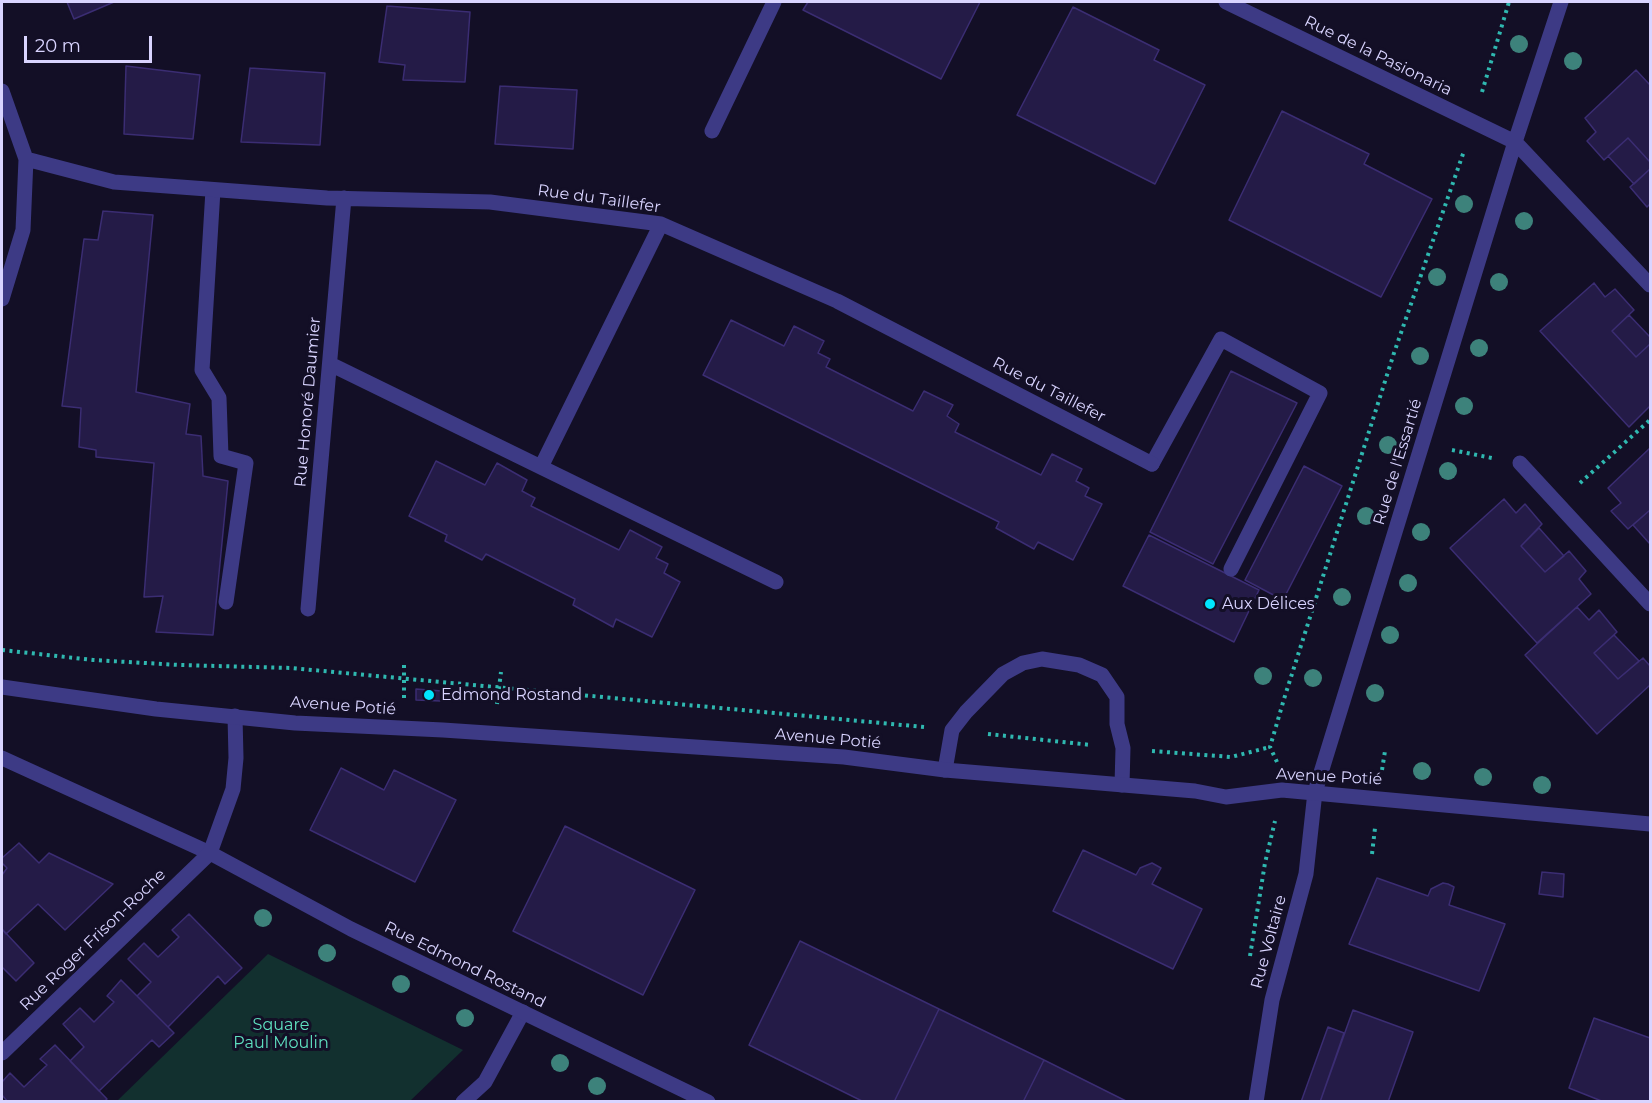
<!DOCTYPE html>
<meta charset="utf-8">
<style>
body{margin:0}
#map{position:relative;width:1652px;height:1103px;overflow:hidden;background:#130f26;font-family:Montserrat,sans-serif}
canvas{display:block}
.frame{position:absolute;inset:0;border:3px solid #d9d4ff;pointer-events:none}
.scale{position:absolute;left:24px;top:36px;width:128px;height:27px;box-sizing:border-box;border:3px solid #d9d4ff;border-top:0;padding-left:8px;font-size:18px;line-height:21px;white-space:nowrap;color:#d9d4ff;-webkit-text-stroke:4px #130f26;paint-order:stroke}
</style>
<div id="map">
<canvas width="1652" height="1103"></canvas>
<div class="frame"></div>
<div class="scale">20 m</div>
</div>
<script>
const c = document.querySelector('canvas').getContext('2d');
c.lineJoin = 'round';
function fill(path, color) {
  c.fillStyle = color;
  c.fill(path, 'evenodd');
}
function poly(rows) {
  const path = new Path2D();
  for (const r of rows) {
    path.moveTo(r[0], r[1]);
    for (let i = 2; i < r.length; i += 2) path.lineTo(r[i], r[i + 1]);
  }
  return path;
}
function trace(path, color, width, dash) {
  c.strokeStyle = color;
  c.lineWidth = width;
  c.lineCap = dash ? 'butt' : 'round';
  c.setLineDash(dash || []);
  c.stroke(path);
}
function write(font, color, halo, rows, align = 'center') {
  c.font = font + ' Montserrat,sans-serif';
  c.lineWidth = 6;
  c.setLineDash([]);
  c.textBaseline = 'middle';
  c.strokeStyle = halo;
  c.fillStyle = color;
  for (const [text, x, y, turn = 0] of rows) {
    c.save();
    c.translate(x, y);
    c.rotate((+turn || 0) * Math.PI / 180);
    c.textAlign = isNaN(turn) ? turn : align;
    if (halo) c.strokeText(text, 0, 0);
    c.fillText(text, 0, 0);
    c.restore();
  }
}
fill(poly([
 [268,954,463,1050,410,1101,117,1101]
]), '#12302f');
const building = poly([
 [67,2,114,2,74,19,67,2],
 [808,2,980,2,941,79,803,10,808,2],
 [387,6,470,12,465,82,403,80,405,65,379,62,387,6],
 [1073,7,1159,50,1154,60,1205,85,1155,184,1017,115,1073,7],
 [126,66,200,75,193,139,124,134,126,66],
 [250,68,325,73,320,145,241,142,250,68],
 [1636,70,1650,85,1650,162,1628,138,1604,160,1587,141,1596,132,1585,118,1636,70],
 [500,86,577,90,573,149,495,144,500,86],
 [1282,111,1369,154,1364,164,1432,199,1381,297,1229,220,1282,111],
 [1628,138,1650,162,1650,169,1634,184,1608,156,1628,138],
 [1650,169,1650,204,1647,207,1630,187,1650,169],
 [103,211,153,215,136,392,190,404,186,434,201,436,203,476,228,481,213,635,156,632,163,596,144,597,154,463,96,457,96,450,79,447,81,408,62,406,84,239,98,240,103,211],
 [1594,283,1605,297,1615,289,1634,310,1612,331,1636,357,1650,344,1650,406,1629,427,1540,331,1594,283],
 [1629,315,1650,337,1650,344,1636,357,1612,331,1629,315],
 [731,320,784,346,794,326,824,341,818,353,830,359,826,367,913,411,924,391,953,405,947,416,959,424,955,432,1041,475,1052,454,1082,469,1076,481,1089,488,1085,496,1102,504,1073,560,1038,542,1034,549,996,528,999,522,703,375,731,320],
 [1231,371,1297,403,1213,564,1150,532,1231,371],
 [1650,448,1650,510,1628,529,1611,511,1621,503,1608,488,1650,448],
 [436,461,485,485,497,463,527,480,522,491,535,498,531,506,619,550,630,530,662,547,656,558,668,564,664,573,680,582,652,637,616,619,613,627,573,605,575,599,486,554,482,560,445,541,447,535,409,516,436,461],
 [1304,466,1342,486,1283,600,1245,580,1304,466],
 [1504,499,1516,513,1525,504,1542,524,1521,546,1545,572,1569,551,1586,571,1579,579,1591,594,1537,643,1450,548,1504,499],
 [1650,510,1650,544,1633,525,1650,510],
 [1539,528,1564,556,1545,572,1521,546,1539,528],
 [1149,535,1259,590,1234,642,1123,586,1149,535],
 [1577,607,1589,620,1599,610,1617,632,1594,653,1618,679,1643,658,1650,666,1650,685,1597,734,1525,655,1577,607],
 [1614,635,1639,661,1618,679,1594,653,1614,635],
 [416,689,442,691,441,701,416,700,416,689],
 [341,768,384,790,394,770,456,800,415,882,310,830,341,768],
 [565,826,695,890,643,995,513,931,565,826],
 [19,843,39,863,49,853,113,884,65,930,38,904,6,934,2,929,2,875,7,868,2,863,2,858,19,843],
 [1083,850,1136,875,1140,868,1152,863,1161,868,1152,884,1202,909,1173,969,1053,911,1083,850],
 [1542,872,1564,874,1563,897,1539,894,1542,872],
 [1377,878,1428,896,1431,889,1443,883,1448,884,1454,887,1449,905,1505,924,1479,991,1349,944,1377,878],
 [189,914,242,968,225,984,218,976,168,1027,137,996,151,982,128,959,144,943,158,957,179,937,172,930,189,914],
 [2,929,34,963,16,981,2,967,2,929],
 [800,941,939,1009,894,1102,864,1102,749,1045,800,941],
 [121,980,174,1033,159,1047,152,1040,99,1091,70,1061,84,1047,63,1024,80,1008,94,1022,114,1002,107,996,121,980],
 [939,1009,1044,1060,1023,1102,894,1102,939,1009],
 [1353,1010,1413,1032,1388,1102,1320,1102,1353,1010],
 [1594,1018,1650,1038,1650,1102,1604,1102,1569,1088,1594,1018],
 [1328,1027,1344,1033,1320,1102,1301,1102,1328,1027],
 [55,1045,107,1099,104,1102,8,1102,2,1095,2,1082,10,1073,24,1087,47,1065,40,1059,55,1045],
 [1044,1060,1128,1102,1023,1102,1044,1060]
]);
fill(building, '#241b47');
trace(building, '#3b2d73', 1.5);
trace(poly([
 [1482,92,1509,2],
 [1452,450,1492,458],
 [1580,483,1650,420],
 [2,650,93,660,180,665,291,668,924,727],
 [404,698,404,663],
 [497,704,501,672],
 [988,734,1091,745],
 [1152,751,1231,757,1270,747],
 [1277,762,1270,747,1284,699,1394,353,1464,151],
 [1382,770,1385,751],
 [1372,854,1375,828],
 [1250,956,1265,863,1275,821]
]), '#2fb8b0', 4, [3, 4.5]);
trace(poly([
 [213,190,202,370,219,398,221,456,246,463,226,602],
 [1152,464,1221,339,1320,393,1231,569],
 [2,758,210,853],
 [945,770,952,730,966,712,1003,674,1023,663,1042,659,1079,665,1102,675,1117,697,1117,724,1123,748,1122,785],
 [463,1102,485,1082,523,1012]
]), '#3d3a85', 15);
trace(poly([
 [1226,2,1515,142,1650,285],
 [2,91,26,159,23,230,2,299],
 [712,131,774,2],
 [26,159,114,182,327,198,490,202,661,224,837,301,1152,464],
 [330,364,776,582],
 [1520,463,1650,604],
 [541,467,661,224],
 [308,609,344,198],
 [210,853,351,929,708,1102],
 [2,1053,210,853,233,789,236,758,235,716],
 [1256,1102,1272,1000,1306,874,1315,792,1515,142,1561,2]
]), '#3d3a85', 15);
trace(poly([
 [2,687,156,709,295,723,443,730,844,757,945,770,1195,791,1226,797,1282,790,1650,824]
]), '#3d3a85', 15);
c.fillStyle = '#3d827b';
for (const [x, y] of [
 [1519,44],
 [1573,61],
 [1464,204],
 [1524,221],
 [1437,277],
 [1499,282],
 [1479,348],
 [1420,356],
 [1464,406],
 [1388,445],
 [1448,471],
 [1366,516],
 [1421,532],
 [1408,583],
 [1342,597],
 [1390,635],
 [1263,676],
 [1313,678],
 [1375,693],
 [1422,771],
 [1483,777],
 [1542,785],
 [263,918],
 [327,953],
 [401,984],
 [465,1018],
 [560,1063],
 [597,1086]
]) {
  c.beginPath();
  c.arc(x, y, 9, 0, 2 * Math.PI);
  c.fill();
}
for (const [x, y, r, color] of [
 [1210,604,6,"#00e5ff"],
 [429,695,6,"#00e5ff"]
]) {
  const dot = new Path2D();
  dot.arc(x, y, r, 0, 2 * Math.PI);
  c.fillStyle = color;
  c.fill(dot);
  trace(dot, '#130f26', 2);
}
write('16px', '#d9d4ff', '#130f26', [
 ["Rue de la Pasionaria",1378,56,26],
 ["Rue du Taillefer",599,199,8],
 ["Rue du Taillefer",1049,390,27],
 ["Rue Honoré Daumier",308,402,-85],
 ["Rue de l'Essartié",1398,462,-73],
 ["Avenue Potié",343,706,4],
 ["Avenue Potié",828,739,5],
 ["Avenue Potié",1329,777,3],
 ["Rue Roger Frison-Roche",93,940,-44],
 ["Rue Voltaire",1269,942,-75],
 ["Rue Edmond Rostand",465,965,26]
]);
write('16px', '#d9d4ff', '#130f26', [
 ["Aux Délices",1222,604],
 ["Edmond Rostand",441,695]
], 'left');
write('16px', '#5fe0c0', '#130f26', [
 ["Square",281,1025],
 ["Paul Moulin",281,1043]
]);
</script>
